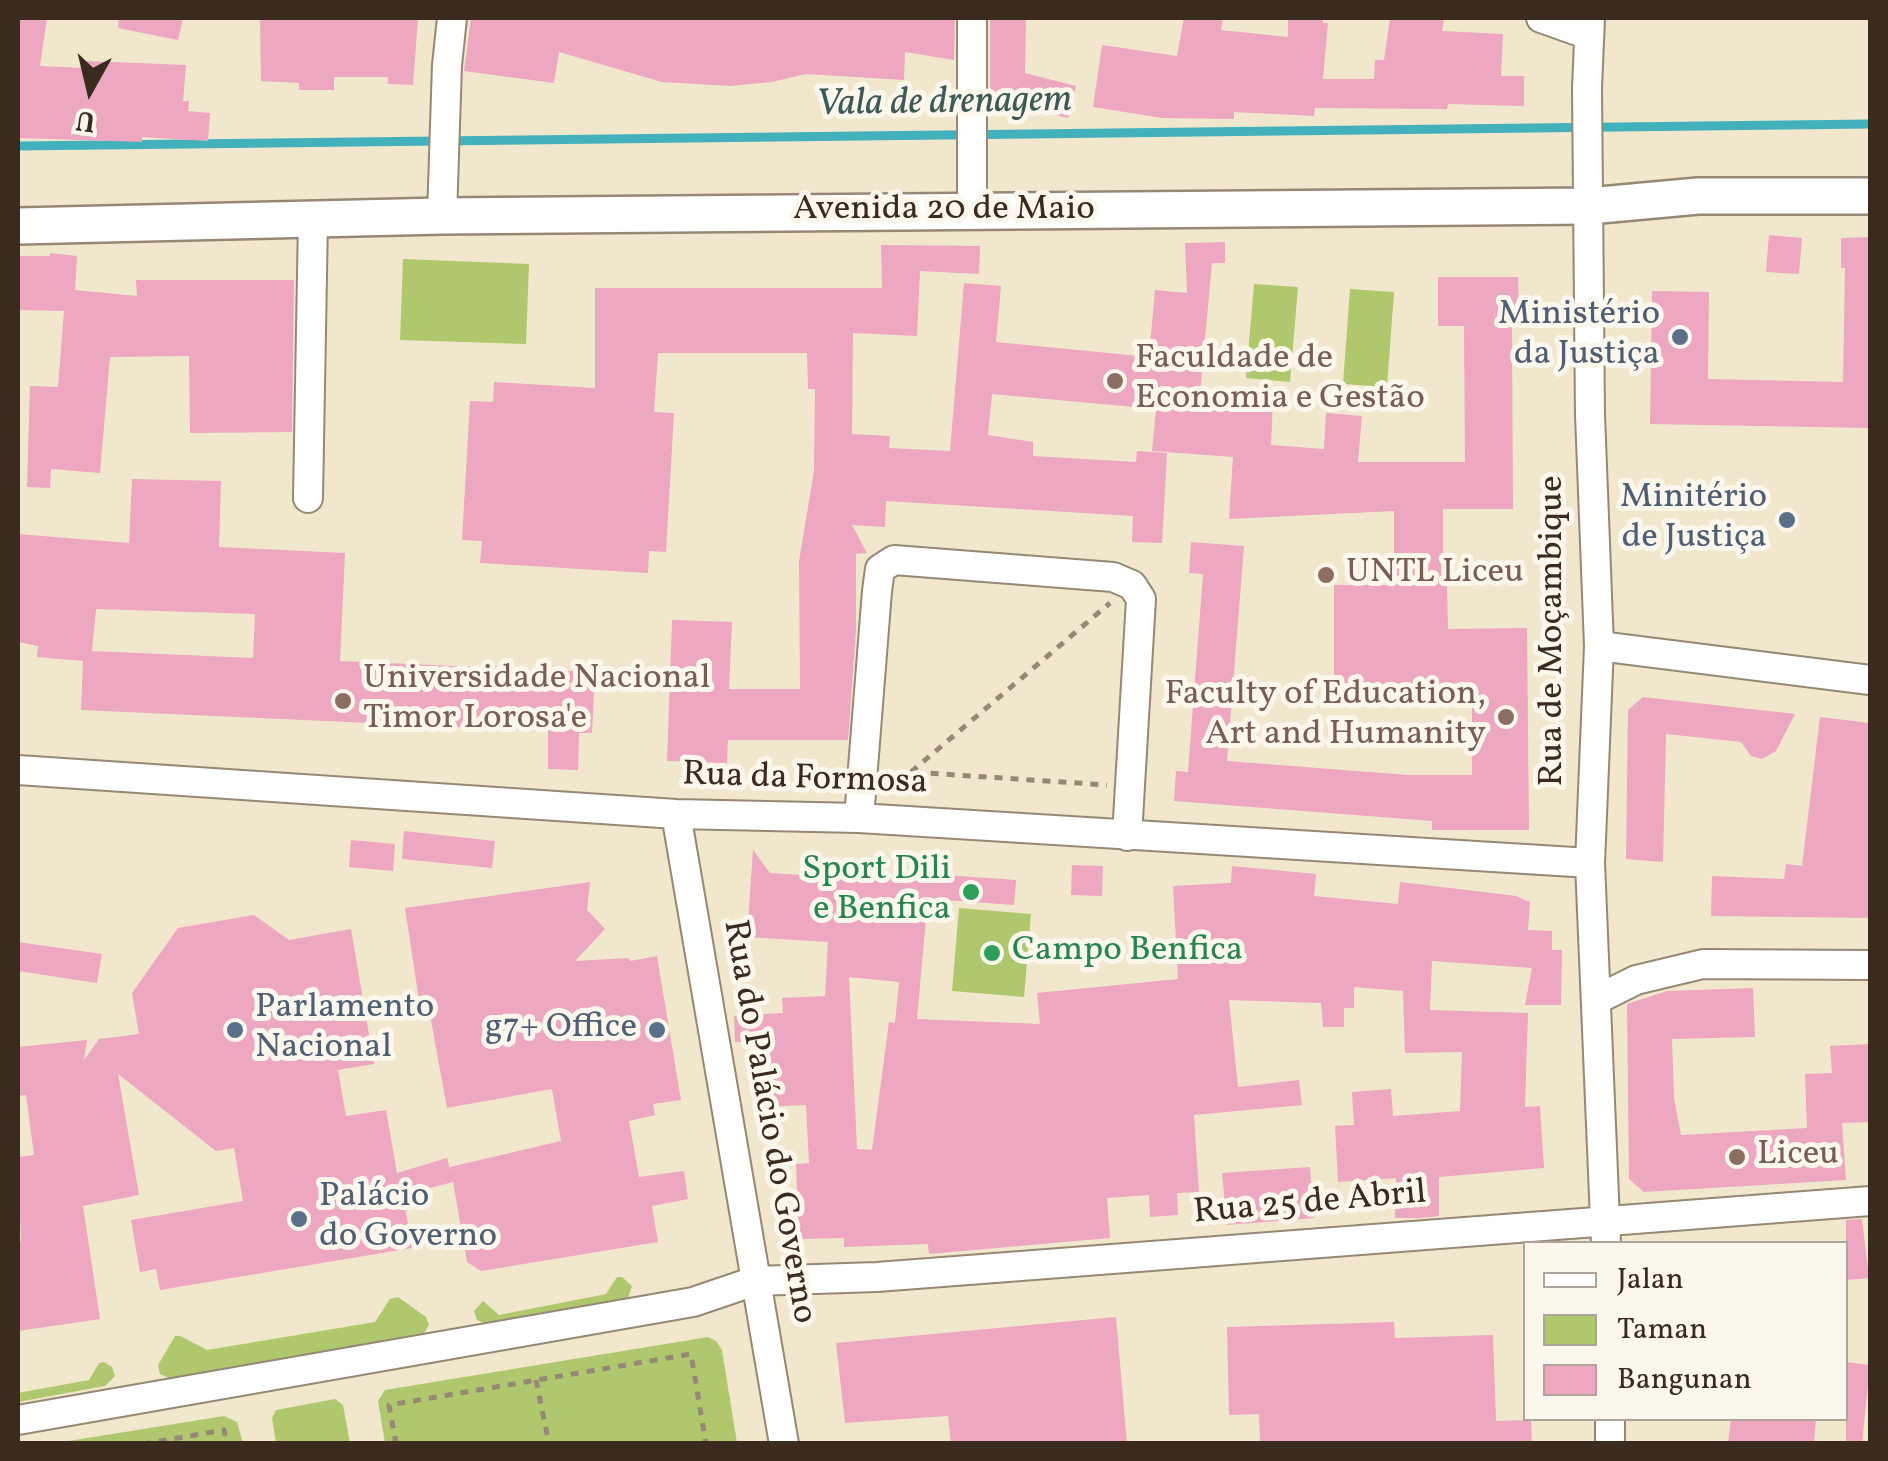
<!DOCTYPE html>
<meta charset="utf-8">
<style>
body{margin:0}
#map{position:relative;width:1888px;height:1461px;overflow:hidden;background:#f1e7cc;font-family:Vollkorn,serif}
canvas{display:block}
.frame{position:absolute;inset:0;border:20px solid #3b2a1e;pointer-events:none}
.legend{position:absolute;left:1523px;top:1241px;width:325px;height:180px;box-sizing:border-box;background:#fbf7ec;border:2px solid #aea59a;margin:0;padding:12px 18px;list-style:none;font-size:30px;color:#3b2a1e}
.legend li{display:flex;align-items:center;gap:20px;height:50px}
.legend b{width:50px;border:2px solid #aea59a}
.north{position:absolute;left:40px;top:40px;width:100px;height:100px;-webkit-text-stroke:8px #fbf7ec;paint-order:stroke;rotate:188deg;font-size:28px;font-weight:700;line-height:40px;text-align:center;color:#3b2a1e}
.north::after{content:'';display:block;margin:auto;width:35px;height:45px;background:#3b2a1e;clip-path:polygon(50% 0,100% 100%,50% 72%,0 100%)}
</style>
<div id="map">
<canvas width="1888" height="1461"></canvas>
<div class="frame"></div>
<ul class="legend">
<li><b style="height:12px;background:#fff"></b>Jalan</li>
<li><b style="height:28px;background:#b0c86d"></b>Taman</li>
<li><b style="height:28px;background:#eda7c1"></b>Bangunan</li>
</ul>
<div class="north">U</div>
</div>
<script>
const c = document.querySelector('canvas').getContext('2d');
c.lineJoin = 'round';
function fill(path, color) {
  c.fillStyle = color;
  c.fill(path, 'evenodd');
}
function poly(rows) {
  const path = new Path2D();
  for (const r of rows) {
    path.moveTo(r[0], r[1]);
    for (let i = 2; i < r.length; i += 2) path.lineTo(r[i], r[i + 1]);
  }
  return path;
}
function trace(path, color, width, dash) {
  c.strokeStyle = color;
  c.lineWidth = width;
  c.lineCap = dash ? 'butt' : 'round';
  c.setLineDash(dash || []);
  c.stroke(path);
}
function write(font, color, halo, rows, align = 'center') {
  c.font = font + ' Vollkorn,serif';
  c.lineWidth = 10;
  c.setLineDash([]);
  c.textBaseline = 'middle';
  c.strokeStyle = halo;
  c.fillStyle = color;
  for (const [text, x, y, turn = 0] of rows) {
    c.save();
    c.translate(x, y);
    c.rotate((+turn || 0) * Math.PI / 180);
    c.textAlign = isNaN(turn) ? turn : align;
    if (halo) c.strokeText(text, 0, 0);
    c.fillText(text, 0, 0);
    c.restore();
  }
}
fill(poly([
 [403,259,529,264,526,344,400,340],
 [1254,284,1298,287,1290,382,1246,378],
 [1350,289,1394,292,1387,387,1343,384],
 [959,908,1031,914,1024,997,952,991],
 [617,1277,622,1277,632,1286,628,1298,623,1300,488,1325,477,1320,474,1311,483,1301,499,1315,606,1294],
 [398,1297,426,1317,429,1325,424,1333,172,1379,160,1374,158,1365,175,1336,180,1336,207,1350,375,1322,390,1299],
 [708,1337,716,1341,722,1350,737,1443,385,1443,378,1401,385,1390],
 [104,1362,112,1367,115,1376,105,1386,18,1402,18,1393,89,1380,99,1363],
 [335,1399,343,1405,350,1443,276,1443,272,1418,276,1410],
 [224,1416,237,1422,243,1443,56,1443]
]), '#b0c86d');
trace(poly([
 [18,146,1870,124]
]), '#42b1bc', 9);
fill(poly([
 [18,18,47,18,40,66,85,68,85,61,186,65,183,101,189,101,188,111,210,113,208,141,142,137,142,142,18,138],
 [119,18,183,18,178,40,118,28],
 [260,18,418,18,413,85,388,84,388,77,334,77,334,90,299,90,299,83,261,81],
 [471,18,955,18,954,60,905,52,904,80,806,74,772,82,730,86,662,82,559,52,554,83,464,71],
 [990,18,1026,18,1025,73,1076,86,1068,118,1025,107,1025,116,990,113],
 [1184,18,1223,18,1221,30,1288,37,1288,18,1323,18,1323,23,1328,23,1323,79,1374,79,1375,60,1384,60,1390,18,1444,18,1442,31,1503,34,1501,76,1524,76,1524,106,1448,104,1447,109,1315,108,1314,116,1234,112,1234,119,1162,118,1093,107,1102,45,1177,56],
 [1769,235,1802,238,1799,274,1766,272],
 [1870,237,1870,428,1650,424,1652,291,1709,292,1708,379,1843,382,1845,268,1841,268,1841,238],
 [1225,242,1225,263,1212,263,1200,394,1273,399,1271,445,1324,449,1326,413,1362,416,1358,462,1465,462,1464,326,1438,326,1438,277,1518,277,1519,326,1512,326,1513,509,1443,509,1443,584,1447,584,1448,629,1527,628,1529,830,1432,830,1432,821,1174,801,1176,771,1188,772,1203,574,1189,573,1191,542,1244,546,1227,761,1408,775,1472,775,1472,684,1334,685,1334,585,1394,585,1394,511,1229,519,1233,457,1152,451,1156,409,992,394,988,435,1033,442,1033,456,1136,462,1137,451,1167,453,1162,543,1132,542,1133,516,886,501,885,527,852,525,867,553,856,554,856,631,848,740,728,740,727,763,667,761,672,620,732,622,729,689,800,689,799,561,814,471,815,389,808,389,807,353,658,353,654,412,674,413,666,552,649,551,648,573,480,563,482,541,462,540,470,401,493,402,494,382,595,388,595,288,882,288,881,245,980,246,979,274,920,271,917,336,853,333,852,434,890,436,889,448,950,451,964,283,1001,286,996,342,1149,357,1155,290,1187,293,1185,243],
 [50,253,77,256,75,290,137,296,136,280,294,280,292,432,190,433,189,356,110,357,100,473,51,469,50,488,27,487,30,386,58,387,64,311,18,310,18,256,50,256],
 [132,479,221,481,219,547,345,553,340,661,595,672,592,733,579,733,578,770,548,769,548,731,81,710,83,661,37,657,38,646,18,642,18,534,129,543],
 [96,609,255,614,253,658,92,651],
 [1643,697,1795,714,1776,751,1762,759,1751,756,1741,742,1666,734,1663,862,1626,859,1628,710],
 [1820,717,1870,723,1870,918,1711,916,1712,876,1784,879,1786,864,1802,866],
 [404,831,495,841,492,868,402,859],
 [351,840,395,844,393,871,349,867],
 [753,850,770,873,843,878,854,867,859,874,929,879,929,874,1016,880,1014,905,944,900,943,919,926,918,917,1019,1040,1024,1037,993,1178,979,1173,886,1231,883,1232,866,1316,874,1314,896,1398,904,1400,882,1516,896,1530,902,1528,930,1552,931,1552,950,1562,950,1561,1005,1525,1005,1532,968,1432,961,1430,1010,1528,1013,1525,1107,1540,1106,1544,1168,1439,1177,1439,1216,1420,1218,1395,1218,1396,1178,1338,1182,1335,1126,1354,1125,1352,1092,1391,1089,1393,1116,1460,1111,1462,1052,1405,1053,1403,991,1354,987,1354,1008,1344,1008,1344,1027,1323,1027,1321,1003,1229,1000,1238,1087,1299,1080,1302,1105,1194,1115,1199,1192,1177,1193,1178,1215,1150,1217,1149,1195,1107,1198,1110,1238,929,1254,928,1244,844,1247,844,1238,799,1239,796,1164,809,1163,806,1105,761,1107,761,1087,754,1087,752,1042,735,1042,734,1016,783,1013,782,998,825,996,828,942,747,937],
 [849,977,899,982,895,1023,889,1022,872,1150,857,1149],
 [1072,865,1103,866,1102,896,1071,895],
 [590,882,587,910,605,929,575,961,629,958,630,961,657,956,681,1100,653,1104,655,1115,629,1121,639,1177,684,1171,688,1199,652,1206,658,1242,481,1271,467,1262,453,1182,403,1195,412,1248,160,1290,156,1269,140,1272,131,1220,243,1201,234,1148,216,1151,118,1074,139,1195,83,1206,100,1319,18,1331,18,1242,21,1241,18,1157,34,1155,26,1095,18,1096,18,1047,87,1040,84,1060,99,1039,139,1034,132,993,178,928,254,915,289,940,351,929,374,1064,338,1070,346,1116,386,1110,397,1173,447,1158,451,1173,450,1167,561,1141,552,1089,447,1108,427,999,419,1000,405,908],
 [18,942,102,954,97,983,18,971],
 [1753,988,1755,1037,1672,1039,1674,1098,1681,1135,1807,1128,1805,1074,1832,1073,1830,1046,1870,1044,1870,1122,1842,1123,1846,1180,1644,1192,1629,1179,1627,1004,1667,991],
 [1310,1167,1314,1218,1227,1225,1222,1173],
 [1862,1219,1869,1278,1846,1280,1846,1220],
 [1116,1317,1127,1444,951,1444,948,1416,845,1423,836,1343],
 [1394,1322,1395,1338,1493,1335,1496,1421,1531,1420,1532,1444,1260,1444,1259,1414,1229,1415,1227,1327],
 [1846,1362,1870,1365,1862,1444,1846,1444],
 [1731,1418,1816,1418,1814,1444,1728,1444]
]), '#eda7c1');
const minor = poly([
 [1541,18,1589,35],
 [1590,18,1587,88,1590,415,1599,646,1590,863,1606,1244],
 [972,212,972,18],
 [442,216,447,65,452,18],
 [308,498,313,219],
 [1599,646,1870,680],
 [18,770,676,814,859,818,1590,863],
 [676,814,784,1444],
 [859,818,877,591,880,569,894,560,1113,577,1132,585,1141,599,1127,836],
 [1596,1000,1636,980,1703,964,1870,965],
 [1610,1418,1610,1444],
 [18,1420,693,1302,755,1281,877,1277,1870,1201]
]);
const major = poly([
 [18,226,442,216,1589,206,1698,196,1870,196]
]);
trace(minor, '#968875', 32);
trace(major, '#968875', 40);
trace(poly([
 [911,772,1110,603],
 [887,787,911,772,1107,785],
 [536,1380,549,1444],
 [143,1444,224,1430,227,1444],
 [396,1444,389,1405,691,1354,706,1444]
]), '#968875', 5, [8, 8]);
trace(minor, '#fff', 28);
trace(major, '#fff', 35);
for (const [x, y, r, color] of [
 [1680,337,10,"#5c6f8a"],
 [1115,381,10,"#8d6e63"],
 [1787,520,10,"#5c6f8a"],
 [1326,575,10,"#8d6e63"],
 [343,701,10,"#8d6e63"],
 [1506,717,10,"#8d6e63"],
 [971,892,10,"#2e9e5b"],
 [992,953,10,"#2e9e5b"],
 [235,1030,10,"#5c6f8a"],
 [657,1030,10,"#5c6f8a"],
 [1737,1157,10,"#8d6e63"],
 [299,1219,10,"#5c6f8a"]
]) {
  const dot = new Path2D();
  dot.arc(x, y, r, 0, 2 * Math.PI);
  c.fillStyle = color;
  c.fill(dot);
  trace(dot, '#fbf7ec', 4);
}
write('35px', '#3b2a1e', '#fbf7ec', [
 ["Avenida 20 de Maio",944,212],
 ["Rua de Moçambique",1555,631,-90],
 ["Rua da Formosa",805,781,2],
 ["Rua do Palácio do Governo",767,1122,80],
 ["Rua 25 de Abril",1310,1205,-5]
]);
write('35px', '#4e5e75', '#fbf7ec', [
 ["Ministério",1660,317],
 ["da Justiça",1660,357],
 ["Minitério",1767,500],
 ["de Justiça",1767,540],
 ["Parlamento",255,1010,"left"],
 ["Nacional",255,1050,"left"],
 ["g7+ Office",637,1030],
 ["Palácio",319,1199,"left"],
 ["do Governo",319,1239,"left"]
], 'right');
write('35px', '#785e54', '#fbf7ec', [
 ["Faculdade de",1135,361],
 ["Economia e Gestão",1135,401],
 ["UNTL Liceu",1346,575],
 ["Universidade Nacional",363,681],
 ["Timor Lorosa'e",363,721],
 ["Faculty of Education,",1486,697,"right"],
 ["Art and Humanity",1486,737,"right"],
 ["Liceu",1757,1157]
], 'left');
write('35px', '#27864d', '#fbf7ec', [
 ["Sport Dili",951,872],
 ["e Benfica",951,912],
 ["Campo Benfica",1012,953,"left"]
], 'right');
write('italic 38px', '#3d5955', '#fbf7ec', [
 ["Vala de drenagem",944,105,-1]
]);
</script>
